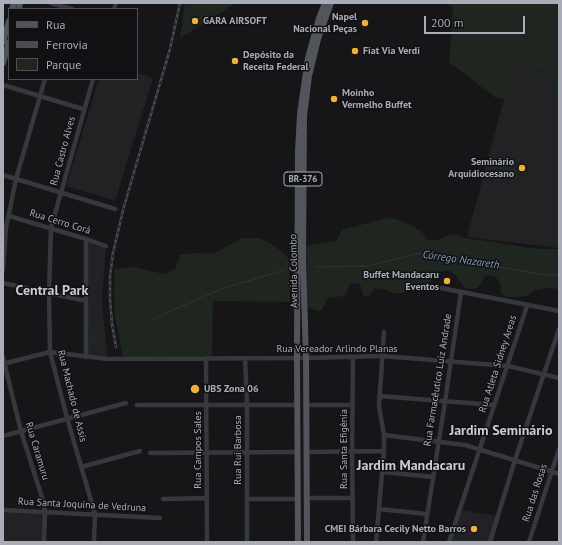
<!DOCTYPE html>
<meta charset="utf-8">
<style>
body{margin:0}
#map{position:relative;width:562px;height:545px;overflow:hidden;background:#161618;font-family:"PT Sans",sans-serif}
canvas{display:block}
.frame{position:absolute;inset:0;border:4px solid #a8adb8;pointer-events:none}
.legend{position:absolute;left:8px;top:8px;width:130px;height:72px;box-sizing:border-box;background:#111113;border:1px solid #4d4f55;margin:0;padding:5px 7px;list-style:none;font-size:12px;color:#a8adb8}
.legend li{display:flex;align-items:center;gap:8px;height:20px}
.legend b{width:20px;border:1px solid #4d4f55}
.scale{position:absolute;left:424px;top:16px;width:101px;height:18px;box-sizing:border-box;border:2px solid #a8adb8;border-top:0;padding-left:5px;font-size:12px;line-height:14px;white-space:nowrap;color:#a8adb8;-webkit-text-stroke:3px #111113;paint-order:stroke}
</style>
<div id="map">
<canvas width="562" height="545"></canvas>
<div class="frame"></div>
<ul class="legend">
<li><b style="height:5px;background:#53555c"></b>Rua</li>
<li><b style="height:5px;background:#4a4c52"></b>Ferrovia</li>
<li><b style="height:11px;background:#1e261f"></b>Parque</li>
</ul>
<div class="scale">200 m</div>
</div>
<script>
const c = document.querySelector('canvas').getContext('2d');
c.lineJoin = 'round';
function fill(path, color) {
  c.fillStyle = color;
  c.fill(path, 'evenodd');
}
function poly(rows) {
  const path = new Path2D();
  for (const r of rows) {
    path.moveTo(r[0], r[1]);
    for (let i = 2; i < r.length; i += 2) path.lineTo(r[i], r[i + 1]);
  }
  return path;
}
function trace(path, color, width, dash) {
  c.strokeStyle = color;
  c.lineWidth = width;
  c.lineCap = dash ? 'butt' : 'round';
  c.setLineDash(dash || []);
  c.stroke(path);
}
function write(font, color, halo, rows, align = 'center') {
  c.font = font + ' "PT Sans",sans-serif';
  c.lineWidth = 3;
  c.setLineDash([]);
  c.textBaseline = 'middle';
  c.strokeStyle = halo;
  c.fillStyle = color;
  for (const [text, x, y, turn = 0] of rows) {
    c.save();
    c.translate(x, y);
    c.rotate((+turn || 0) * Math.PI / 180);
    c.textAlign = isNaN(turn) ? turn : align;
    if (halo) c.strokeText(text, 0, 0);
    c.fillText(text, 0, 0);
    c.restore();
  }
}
fill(poly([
 [520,63,541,71,547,69,554,87,559,90,559,248,467,237,504,99,509,96],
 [137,73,153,78,115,201,66,186,99,79,137,79],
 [86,239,106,246,102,299,104,323,108,359,86,357],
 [3,510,45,512,44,542,3,542],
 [460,510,498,516,490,542,449,542]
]), '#222225');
fill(poly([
 [185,3,236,3,180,38],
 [447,3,559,3,559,90,554,87,547,69,541,71,520,63,509,96,504,99,496,98,449,62,453,8],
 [386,218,396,219,411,225,423,233,425,238,428,240,437,240,447,236,457,234,466,238,538,249,559,249,559,289,547,288,535,290,529,295,521,297,507,297,501,293,500,284,496,277,486,275,483,279,482,283,477,288,471,289,465,288,460,282,457,276,450,271,443,271,438,273,431,281,424,284,415,284,408,291,402,293,392,293,384,289,374,288,369,296,366,297,363,295,361,287,359,284,353,283,349,286,347,292,344,296,328,298,322,310,317,311,308,307,307,300,306,246,336,241,342,230],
 [242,238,259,238,270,243,281,251,289,259,290,302,213,301,212,356,123,358,115,316,114,296,115,269,134,267,149,271,165,274,175,269,180,255,193,253,213,254],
 [89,328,103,329,103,345,89,345]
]), '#1e261f');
trace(poly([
 [316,267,368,266,420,253,545,275,559,275],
 [151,320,221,289,285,270]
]), '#2c353c', 1);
trace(poly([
 [51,3,72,9],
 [114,9,116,3],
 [93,79,51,228,49,294,50,352,67,418,95,514,94,542],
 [3,85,83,109],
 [3,175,115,209],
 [9,216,86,239,106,246],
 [86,239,86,357],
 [3,270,6,228,16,179,45,79],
 [3,283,86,301],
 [441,288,559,311],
 [3,357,4,360],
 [353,357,352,451,353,542],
 [206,358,207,542],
 [245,358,247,404,247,542],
 [6,363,50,352,108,359,306,358,382,356,508,366,559,378],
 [5,366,21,431,44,504,45,512,44,542],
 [379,396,494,405],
 [137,405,297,405],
 [306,405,353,405],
 [384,435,465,445,559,474],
 [3,436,126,403],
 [307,452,384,451],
 [150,453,297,452],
 [81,467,140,451],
 [383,472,433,477],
 [307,498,353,498],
 [163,499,207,498],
 [247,499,298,499],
 [379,509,427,514],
 [3,510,160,518],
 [376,542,384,451,384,435,379,406,384,332],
 [423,542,445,402,461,292],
 [449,542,527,306],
 [490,542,515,460,559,329],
 [529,542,559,449]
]), '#37383d', 4.5);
trace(poly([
 [12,9,14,3],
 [19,9,20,3],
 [3,42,9,21],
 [3,63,9,42],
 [298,542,297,354,298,152,300,114,308,58,319,18,325,3],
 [307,542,306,358,303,261,304,116,309,76,318,39,331,3]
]), '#53555c', 6);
const rail = poly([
 [116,347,112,324,110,300,110,276,113,253,123,210,170,49,180,3]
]);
trace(rail, '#4a4c52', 2.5);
trace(rail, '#111113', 1, [3]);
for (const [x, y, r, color] of [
 [195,21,4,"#f2b134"],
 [365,23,4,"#f2b134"],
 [355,51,4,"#f2b134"],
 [235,61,4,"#f2b134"],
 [334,99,4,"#f2b134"],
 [522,168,4,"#f2b134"],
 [447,281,4,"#f2b134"],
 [195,389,5,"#f2b134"],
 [474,529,4,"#f2b134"]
]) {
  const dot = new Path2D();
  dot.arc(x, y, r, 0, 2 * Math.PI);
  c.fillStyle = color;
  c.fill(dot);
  trace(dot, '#111113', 1.5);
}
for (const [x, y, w] of [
 [303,179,38]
]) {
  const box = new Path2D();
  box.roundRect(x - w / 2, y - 7, w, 14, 3);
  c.fillStyle = '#111113';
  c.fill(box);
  trace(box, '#a8adb8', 1);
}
write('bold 9px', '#a8adb8', null, [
 ["BR-376",303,179]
]);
write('bold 10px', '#a8adb8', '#111113', [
 ["Napel",357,17,"right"],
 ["Nacional Peças",357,29,"right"],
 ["GARA AIRSOFT",203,21],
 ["Fiat Via Verdi",363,51],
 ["Depósito da",243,55],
 ["Receita Federal",243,67],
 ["Moinho",342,93],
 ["Vermelho Buffet",342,105],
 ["Seminário",514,162,"right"],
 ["Arquidiocesano",514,174,"right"],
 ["Buffet Mandacaru",439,275,"right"],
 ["Eventos",439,287,"right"],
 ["UBS Zona 06",204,389],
 ["CMEI Bárbara Cecily Netto Barros",466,529,"right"]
], 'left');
write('10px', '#a8adb8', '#111113', [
 ["Rua Castro Alves",63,151,-75],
 ["Rua Cerro Corá",60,222,17],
 ["Avenida Colombo",294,271,-91],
 ["Rua Vereador Arlindo Planas",337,349],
 ["Rua Atleta Sidney Areas",498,364,-72],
 ["Rua Farmacêutico Luiz Andrade",438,380,-81],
 ["Rua Machado de Assis",72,396,76],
 ["Rua Santa Efigênia",344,449,-90],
 ["Rua Campos Sales",198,450,-90],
 ["Rua Rui Barbosa",238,450,-90],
 ["Rua Caramuru",37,451,73],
 ["Rua das Rosas",535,493,-72],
 ["Rua Santa Joquina de Vedruna",82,505,3]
]);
write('italic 11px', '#7f9bb3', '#111113', [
 ["Córrego Nazareth",461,260,8]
]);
write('bold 14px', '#c9ccd4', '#111113', [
 ["Central Park",52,291],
 ["Jardim Seminário",501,431],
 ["Jardim Mandacaru",411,466]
]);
</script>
